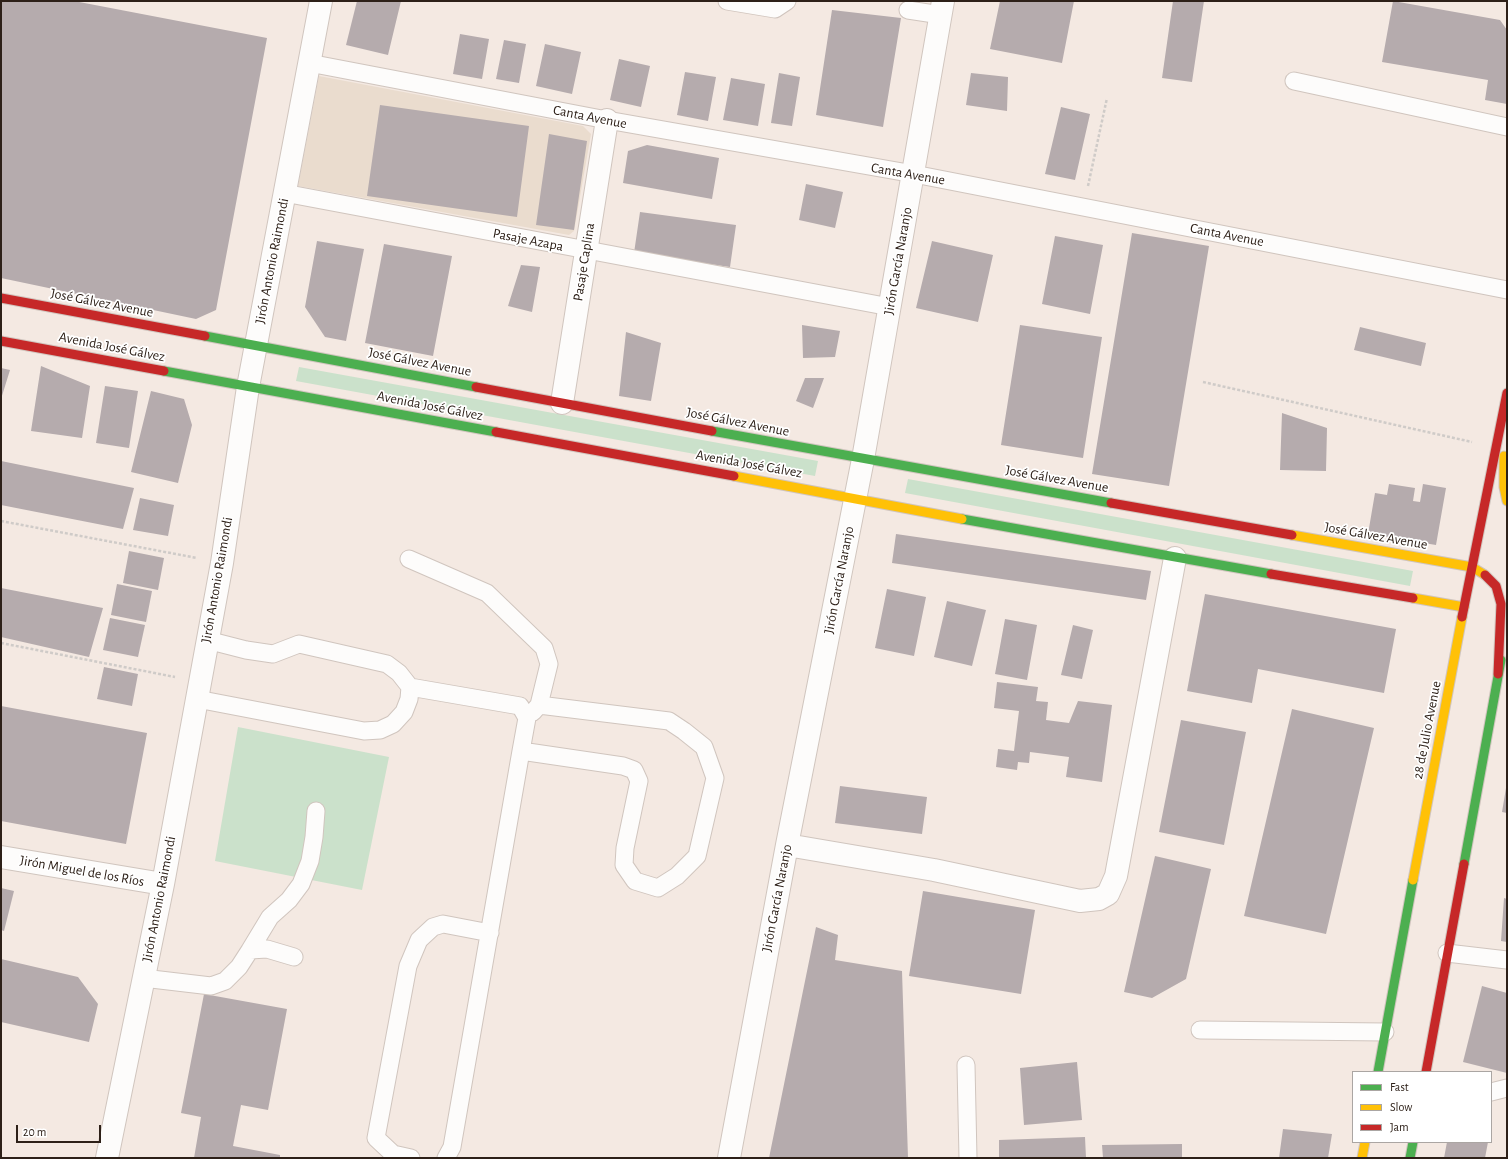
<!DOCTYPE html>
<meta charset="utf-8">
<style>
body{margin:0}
#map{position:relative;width:1508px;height:1159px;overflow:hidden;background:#f4e9e2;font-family:"Alegreya Sans",sans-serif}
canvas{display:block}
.frame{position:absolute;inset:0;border:2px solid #2d2018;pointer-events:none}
.legend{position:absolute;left:1352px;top:1071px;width:140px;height:72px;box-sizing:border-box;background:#fff;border:1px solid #aba6a3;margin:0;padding:5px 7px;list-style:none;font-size:12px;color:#2d2018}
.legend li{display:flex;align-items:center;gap:8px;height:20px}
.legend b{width:20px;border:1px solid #aba6a3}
.scale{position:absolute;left:16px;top:1125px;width:85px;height:18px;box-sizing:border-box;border:2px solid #2d2018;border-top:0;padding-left:5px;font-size:12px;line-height:14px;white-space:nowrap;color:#2d2018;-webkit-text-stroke:3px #fff;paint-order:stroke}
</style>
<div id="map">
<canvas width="1508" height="1159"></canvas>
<div class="frame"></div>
<ul class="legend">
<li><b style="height:5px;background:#4caf50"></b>Fast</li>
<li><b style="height:5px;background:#ffc107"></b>Slow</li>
<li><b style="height:5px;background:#c62828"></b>Jam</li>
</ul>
<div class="scale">20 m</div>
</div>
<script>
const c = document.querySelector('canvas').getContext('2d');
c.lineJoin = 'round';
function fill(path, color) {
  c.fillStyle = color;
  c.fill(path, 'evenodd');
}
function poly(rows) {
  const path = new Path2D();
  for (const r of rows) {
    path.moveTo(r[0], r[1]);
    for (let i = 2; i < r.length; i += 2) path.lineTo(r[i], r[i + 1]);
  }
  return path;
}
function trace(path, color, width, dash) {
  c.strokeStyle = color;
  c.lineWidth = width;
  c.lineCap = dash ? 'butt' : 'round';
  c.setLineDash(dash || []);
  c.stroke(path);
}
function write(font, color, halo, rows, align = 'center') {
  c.font = font + ' "Alegreya Sans",sans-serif';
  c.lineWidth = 3.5;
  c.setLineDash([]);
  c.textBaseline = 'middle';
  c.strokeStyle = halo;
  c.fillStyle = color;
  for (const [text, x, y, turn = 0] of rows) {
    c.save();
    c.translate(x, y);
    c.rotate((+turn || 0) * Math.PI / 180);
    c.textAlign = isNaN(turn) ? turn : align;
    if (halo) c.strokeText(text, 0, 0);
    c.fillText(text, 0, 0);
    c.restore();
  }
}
fill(poly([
 [319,76,583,126,591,134,574,231,569,235,298,186]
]), '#eadcce');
fill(poly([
 [299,367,818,461,815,476,296,381],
 [908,479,1413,571,1410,586,905,493],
 [238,727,389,757,362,890,215,861]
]), '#cbe1cb');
fill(poly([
 [1,1,74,1,267,38,216,310,196,319,1,278],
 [357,1,401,1,388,55,346,45],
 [1000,1,1074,1,1062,63,990,49],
 [1173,1,1204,1,1192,82,1162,78],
 [1393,1,1500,20,1507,30,1507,104,1485,100,1488,80,1382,62],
 [832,10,901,18,883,127,816,115],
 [460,34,489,39,482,79,453,74],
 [504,40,526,44,519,83,496,79],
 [545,44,581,52,572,94,536,86],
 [619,59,650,66,641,107,610,100],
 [685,72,716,77,708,121,677,115],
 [779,73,800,77,792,126,771,123],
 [971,73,1008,77,1007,111,966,105],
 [731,78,765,84,758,126,723,120],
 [380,105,529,126,517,217,367,196],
 [1061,107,1090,114,1075,180,1045,174],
 [549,134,587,141,574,230,536,225],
 [647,145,719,158,712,199,623,183,628,151],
 [806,184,843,192,835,228,799,220],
 [640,212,736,225,730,267,634,253],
 [1132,233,1209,246,1169,486,1092,474],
 [1055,236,1103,245,1090,314,1042,304],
 [317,241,364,249,346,341,325,337,305,307],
 [932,241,993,255,978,322,916,308],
 [384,244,452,256,433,356,365,343],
 [521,265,540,267,532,312,508,306],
 [802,325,840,331,835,357,803,358],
 [1020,325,1102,337,1083,458,1001,445],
 [1360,327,1426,343,1421,366,1354,350],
 [626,332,661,343,651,401,619,396],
 [41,366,90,386,82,438,31,431],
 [1,368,10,370,1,399],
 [805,378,824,378,813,408,796,401],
 [105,386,138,391,129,448,96,443],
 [151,391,184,399,192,425,178,483,131,472],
 [1282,413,1327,428,1326,471,1280,470],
 [1,461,134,488,123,529,1,505],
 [1389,484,1415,488,1413,501,1420,502,1423,484,1446,488,1436,545,1368,534,1375,493,1387,495],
 [140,498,174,505,168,536,133,530],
 [896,534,1151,571,1146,600,892,563],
 [129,551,164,558,158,590,123,583],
 [117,584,152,591,146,622,111,615],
 [1,588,103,608,89,657,1,637],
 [887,589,926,597,914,656,875,648],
 [1205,594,1396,629,1384,693,1258,669,1252,703,1187,691],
 [947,601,986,610,972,666,934,657],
 [110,618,145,625,138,657,103,650],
 [1005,619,1037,625,1027,680,995,674],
 [1073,625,1093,630,1082,679,1061,675],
 [104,667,138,674,132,706,97,699],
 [997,682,1038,687,1036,701,1048,702,1046,720,1069,723,1078,701,1112,705,1102,782,1066,777,1069,757,1030,752,1029,763,1018,762,1017,770,996,767,998,749,1014,751,1019,711,994,708],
 [1,706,147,733,126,844,1,821],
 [1292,709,1374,728,1326,934,1244,916],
 [1181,720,1246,732,1224,845,1159,832],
 [840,786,927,797,922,834,835,823],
 [1506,788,1507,788,1507,813,1502,812],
 [1155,856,1211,869,1186,979,1152,998,1124,992],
 [1,888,14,891,4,931,1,930],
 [923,891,1035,910,1021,994,909,976],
 [1504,898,1507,899,1507,942,1501,941],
 [816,927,838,935,835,960,902,971,908,1158,769,1158],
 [1,959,78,977,98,1004,89,1042,1,1022],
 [1482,986,1507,993,1507,1073,1463,1062],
 [204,994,287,1009,268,1110,241,1105,233,1146,280,1155,280,1158,194,1158,201,1117,181,1113],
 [1077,1062,1082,1120,1024,1125,1020,1068],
 [1283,1129,1332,1134,1328,1158,1279,1158],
 [1085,1137,1086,1158,999,1158,999,1140],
 [1447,1142,1488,1142,1485,1158,1444,1158],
 [1182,1144,1182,1158,1103,1158,1102,1145]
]), '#b5abad');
const lane = poly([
 [727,1,775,9,787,1],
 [908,10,941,15],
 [309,63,607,120,914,174,1507,290],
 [1294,81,1507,127],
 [284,193,890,307],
 [409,559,487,593,544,648,549,664,539,705,533,712],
 [207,640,246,650,273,654,299,644,387,664,399,673,410,687],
 [197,699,364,731,380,730,393,724,404,712,409,699,410,687,520,706,523,711,527,718,521,751,452,1147,446,1158],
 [521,751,623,766,634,770,639,781,625,848,624,865,635,881,658,888,677,876,697,856,715,778,704,747,684,731,669,721,539,705],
 [250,950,270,917,289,900,301,884,310,861,314,837,316,811],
 [1447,953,1507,960],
 [143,978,211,986,225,981,239,967,250,950,267,949,294,957],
 [1200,1030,1385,1032],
 [966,1065,968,1158],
 [1491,1092,1507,1088],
 [411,1158,393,1154,376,1138,408,966,419,940,433,927,443,924,490,933]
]);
const street = poly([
 [562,403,607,120],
 [787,845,934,870,1080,901,1099,899,1108,894,1116,876,1175,558],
 [1,857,163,884],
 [107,1158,163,884,222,563,248,387,321,1],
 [729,1158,787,845,863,459,943,1]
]);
const fast = poly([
 [205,336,476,387],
 [164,371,496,432],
 [712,431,1111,503],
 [962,519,1271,574],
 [1464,864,1501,660],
 [1378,1072,1413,880],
 [1410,1158,1413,1142]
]);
const slow = poly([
 [1504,456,1504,487,1507,501],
 [734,476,962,519],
 [1292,535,1472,567,1485,575],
 [1413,598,1464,607],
 [1413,880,1462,617],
 [1362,1158,1365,1142]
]);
const jam = poly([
 [1,298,205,336],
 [1,341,164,371],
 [476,387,712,431],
 [496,432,734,476],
 [1111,503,1292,535],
 [1271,574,1413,598],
 [1485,575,1496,586,1501,604,1498,674],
 [1462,617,1507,393],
 [1426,1072,1464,864]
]);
trace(lane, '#d0c5be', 19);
trace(street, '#d0c5be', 24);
trace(fast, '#d0c5be', 11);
trace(slow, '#d0c5be', 11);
trace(jam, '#d0c5be', 11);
trace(poly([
 [1088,186,1107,98],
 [1203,382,1472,442],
 [1,521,197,558],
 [1,643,175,677]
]), '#cfcbc8', 2.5, [3, 2]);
trace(lane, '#fdfcfb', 17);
trace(street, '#fdfcfb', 22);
trace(fast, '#4caf50', 9);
trace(slow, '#ffc107', 9);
trace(jam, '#c62828', 9);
write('14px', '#2d2018', '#fff', [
 ["Canta Avenue",590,117,11],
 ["Canta Avenue",908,174,10],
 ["Canta Avenue",1227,235,11],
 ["Pasaje Azapa",528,240,11],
 ["Jirón Antonio Raimondi",272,261,-79],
 ["Jirón García Naranjo",898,261,-80],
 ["Pasaje Caplina",584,262,-81],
 ["José Gálvez Avenue",102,303,11],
 ["Avenida José Gálvez",112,347,11],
 ["José Gálvez Avenue",420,362,11],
 ["Avenida José Gálvez",430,406,11],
 ["José Gálvez Avenue",738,422,11],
 ["Avenida José Gálvez",749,464,10],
 ["José Gálvez Avenue",1057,479,10],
 ["José Gálvez Avenue",1376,536,10],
 ["Jirón Antonio Raimondi",217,580,-80],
 ["Jirón García Naranjo",839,580,-79],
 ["28 de Julio Avenue",1427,730,-79],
 ["Jirón Miguel de los Ríos",82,871,10],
 ["Jirón García Naranjo",777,898,-79],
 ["Jirón Antonio Raimondi",159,899,-79]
]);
</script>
